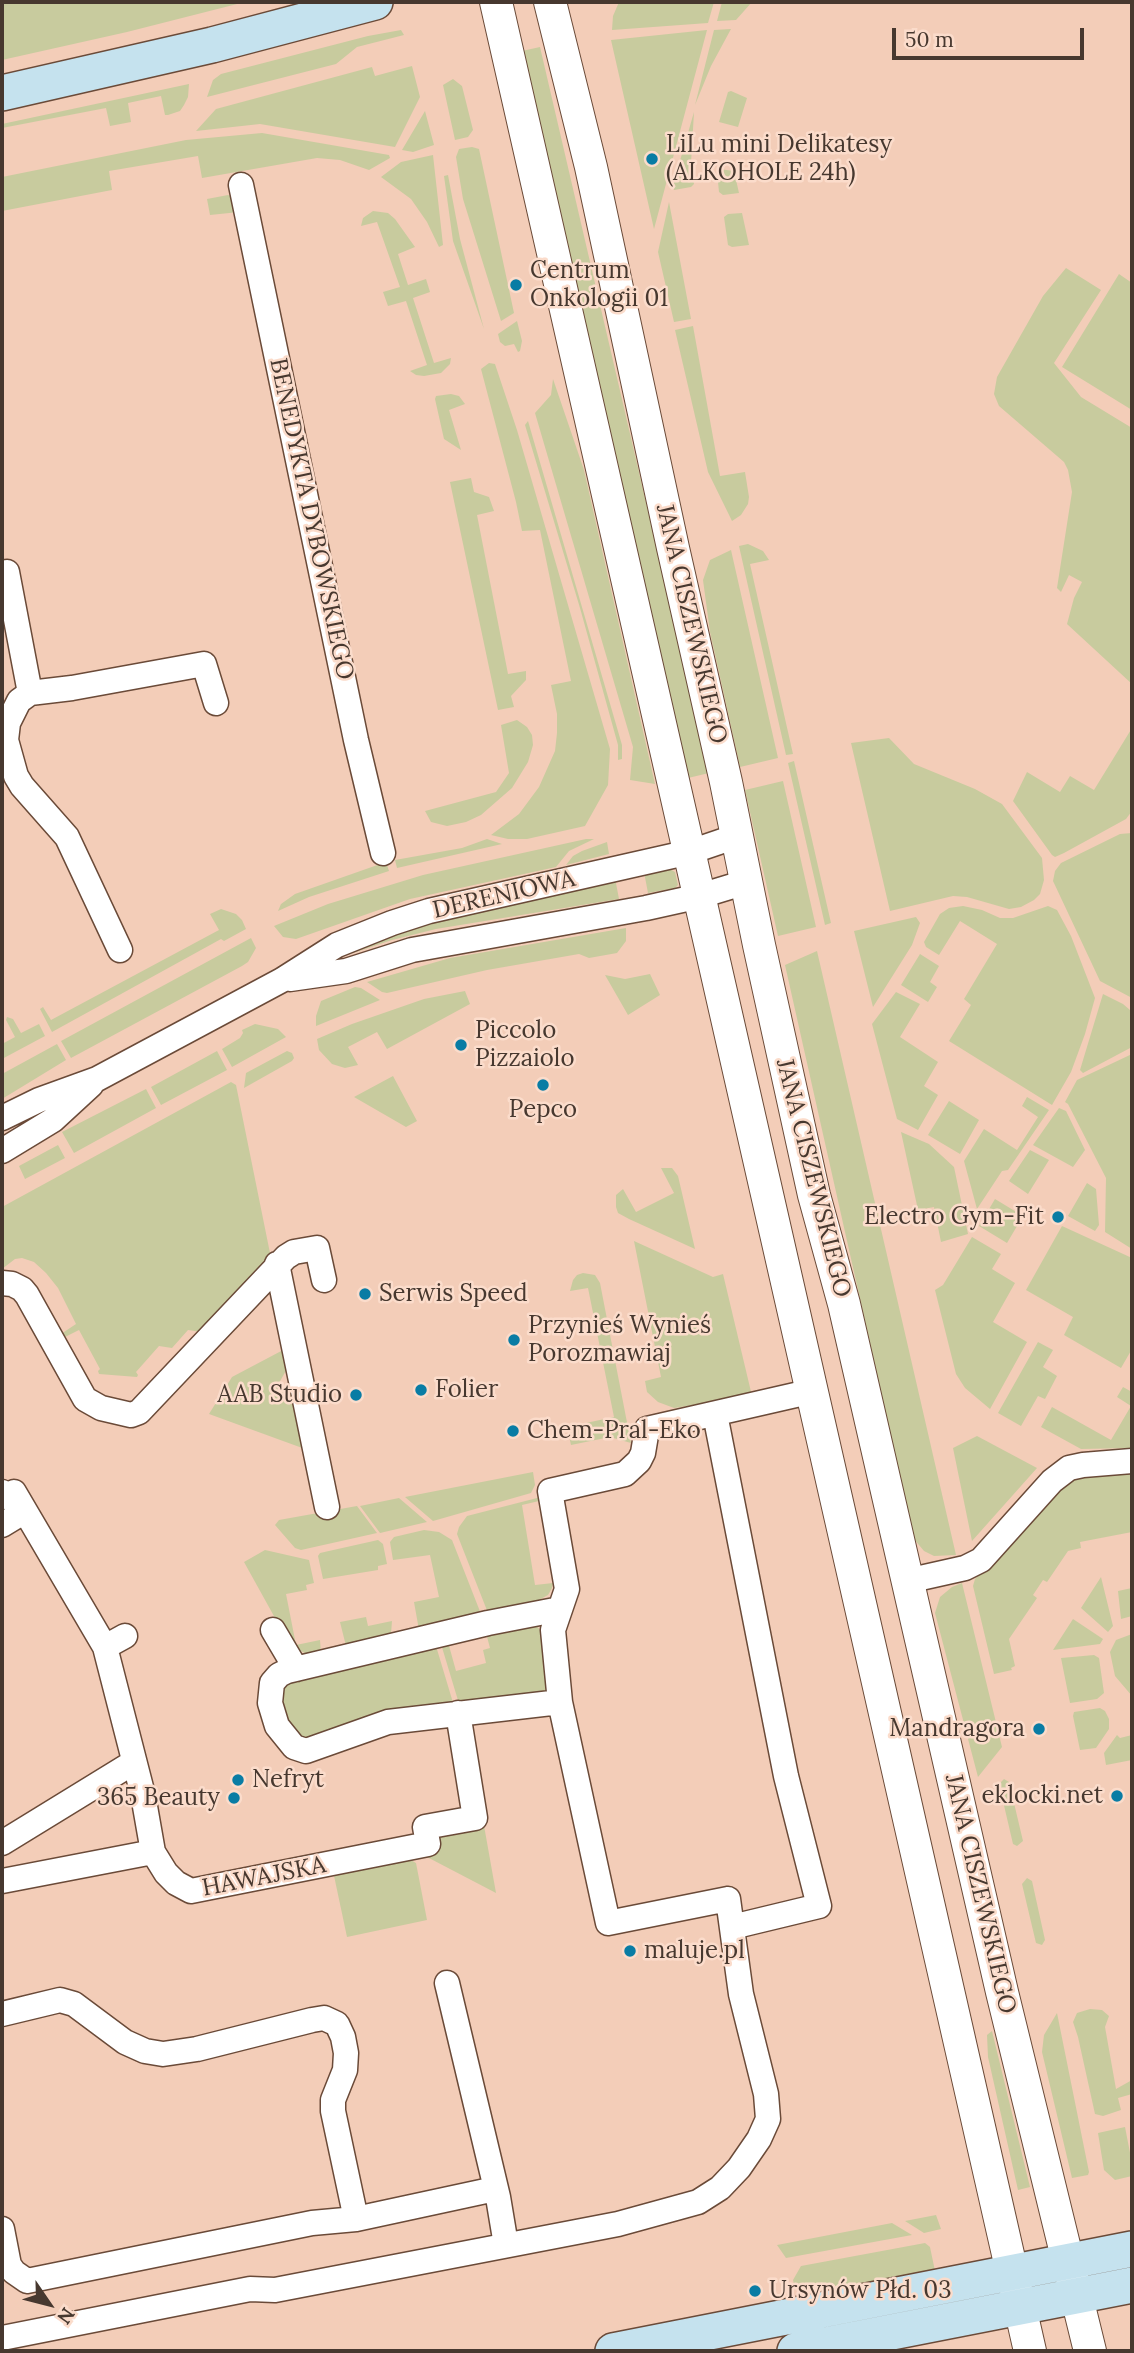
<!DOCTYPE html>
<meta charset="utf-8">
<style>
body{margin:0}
#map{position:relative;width:1134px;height:2353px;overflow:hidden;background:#f3cdb8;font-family:Lora,serif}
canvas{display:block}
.frame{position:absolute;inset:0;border:4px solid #47382f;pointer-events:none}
.north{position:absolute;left:14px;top:2269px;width:70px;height:70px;-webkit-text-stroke:5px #fbdccb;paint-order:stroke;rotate:125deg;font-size:19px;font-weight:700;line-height:28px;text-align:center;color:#47382f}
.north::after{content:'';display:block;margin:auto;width:24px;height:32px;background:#47382f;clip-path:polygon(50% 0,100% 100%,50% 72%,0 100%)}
.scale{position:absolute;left:892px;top:28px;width:192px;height:32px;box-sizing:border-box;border:4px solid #47382f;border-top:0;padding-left:9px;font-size:21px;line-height:24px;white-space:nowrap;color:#47382f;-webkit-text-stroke:5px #fbdccb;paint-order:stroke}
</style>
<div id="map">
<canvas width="1134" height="2353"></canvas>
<div class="frame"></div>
<div class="north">N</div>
<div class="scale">50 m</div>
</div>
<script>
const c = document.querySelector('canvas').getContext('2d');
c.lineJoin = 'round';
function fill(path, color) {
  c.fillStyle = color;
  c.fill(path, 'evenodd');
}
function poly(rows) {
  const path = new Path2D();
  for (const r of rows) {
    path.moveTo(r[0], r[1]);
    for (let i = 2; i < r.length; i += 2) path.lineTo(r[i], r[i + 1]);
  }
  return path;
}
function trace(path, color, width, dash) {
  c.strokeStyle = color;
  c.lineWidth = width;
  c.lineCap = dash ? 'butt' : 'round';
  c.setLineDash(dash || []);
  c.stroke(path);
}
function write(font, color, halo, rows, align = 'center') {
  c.font = font + ' Lora,serif';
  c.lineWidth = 5;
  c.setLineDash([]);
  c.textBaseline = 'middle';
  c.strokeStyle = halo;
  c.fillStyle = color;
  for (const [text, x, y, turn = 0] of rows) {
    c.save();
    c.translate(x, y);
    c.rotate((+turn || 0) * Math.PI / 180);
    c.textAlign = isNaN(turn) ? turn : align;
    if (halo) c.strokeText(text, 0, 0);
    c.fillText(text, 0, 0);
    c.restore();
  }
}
fill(poly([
 [2,2,245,2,127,32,2,60],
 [619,2,714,2,708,23,612,30,613,16],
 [722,2,752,2,736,20,717,21],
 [731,29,711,66,695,105,714,30],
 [401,30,404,35,357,47,336,64,207,97,213,80,221,74,368,36],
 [707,30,654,229,611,40],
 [540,47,709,773,688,778,522,51],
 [412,66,420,97,395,147,260,124,196,131,216,109,372,67,375,76],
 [453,79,462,86,473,130,468,137,455,140,443,85],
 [189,84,188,97,184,105,180,111,168,115,165,115,161,96,128,103,131,122,110,126,106,108,2,128,2,124],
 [731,91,747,98,738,127,719,122,728,92],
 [425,111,434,145,413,152,402,150],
 [694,112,691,163,694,184,691,187,674,190,673,185],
 [262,133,389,155,390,158,369,170,340,160,317,158,202,178,198,156,109,171,112,190,2,211,2,177,186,140],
 [472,147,479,149,514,313,501,321,463,199,456,157,459,149],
 [433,155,443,245,439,247,427,222,411,199,381,177,401,162],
 [719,169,734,171,739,193,723,195,719,192,717,172],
 [448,175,460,239,484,329,453,241,444,176],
 [228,195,235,198,239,212,210,215,207,199],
 [669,202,691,319,674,322,658,252],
 [373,211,388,213,395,219,415,247,398,254,408,285,426,279,430,292,413,298,434,363,451,358,450,364,441,373,424,376,416,375,410,371,427,365,406,301,388,306,383,292,400,287,377,222,361,226,363,218],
 [742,213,749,245,732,247,728,245,724,217,728,214],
 [1066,268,1101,290,1054,363,1081,397,1132,428,1132,684,1067,624,1074,598,1082,582,1069,575,1061,592,1057,588,1072,492,1068,470,1064,462,999,406,994,394,997,377,1043,296],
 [1119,274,1132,283,1132,410,1062,367],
 [517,321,522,341,520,351,518,352,514,344,505,346,500,342,498,334],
 [693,326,720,476,745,472,749,497,748,504,741,515,732,521,708,472,675,330],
 [489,363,495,364,517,430,610,749,608,785,585,826,527,839,508,839,491,835,519,814,539,787,555,751,557,733,557,714,551,685,571,681,540,530,522,531,516,502,481,369],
 [553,379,584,470,655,784,630,780,633,747,535,413,551,395],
 [451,394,459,396,465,404,449,410,461,450,444,439,435,399,436,396],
 [528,421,622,745,622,759,618,760,618,745,580,608,525,425],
 [471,478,474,492,489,497,494,511,477,515,508,674,526,671,526,680,511,696,514,707,498,710,450,482],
 [748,544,763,551,769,560,750,564,793,754,786,755,739,546],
 [731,550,778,758,740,767,710,632,703,580,710,560],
 [517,720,527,727,532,735,533,745,528,762,512,788,481,815,466,822,447,826,431,822,425,811,496,792,509,773,501,725],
 [1132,728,1132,811,1126,819,1064,853,1055,857,1052,855,1013,801,1027,772,1060,792,1070,776,1094,790],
 [889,738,914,764,975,789,1002,804,1042,858,1044,880,1040,894,1034,900,1021,907,1009,909,967,897,953,896,890,911,851,743],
 [794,761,831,923,825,925,788,763],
 [783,781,816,927,778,936,745,790],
 [1132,833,1132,998,1100,981,1053,881,1055,871,1061,863,1120,834],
 [487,839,502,844,397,868,395,860,462,848],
 [586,839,594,839,569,851,556,867,410,899,296,939,283,937,274,926,328,904,423,875],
 [607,842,609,854,566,865,573,856,582,851],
 [386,862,389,871,309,897,278,911,281,904,295,894],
 [668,868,675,872,678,885,675,888,648,893,644,872],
 [615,878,619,899,436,929,392,940,344,956,342,953,447,914],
 [963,906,982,910,1000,918,1013,918,1048,906,1057,910,1071,936,1095,998,1085,1034,1071,1072,1052,1105,949,1041,971,1005,964,999,997,944,960,921,939,955,926,947,924,942,940,914,949,908],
 [221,909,236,914,242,920,246,929,224,941,221,939,52,1032,40,1009,43,1007,51,1020,219,930,210,914],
 [916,917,920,923,912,945,873,1007,854,931],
 [626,928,626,941,617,953,589,958,579,954,487,970,387,993,382,992,367,982,450,958],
 [251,938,256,948,248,962,242,966,71,1058,61,1041],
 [817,951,956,1555,934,1556,924,1551,914,1539,785,965],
 [920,954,939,966,930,982,937,987,928,1002,901,985],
 [650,974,660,995,628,1015,605,975,625,979],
 [355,987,361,988,380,1000,316,1026,316,1016,321,1001],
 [465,991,470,1004,387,1049,377,1032,348,1047,358,1065,345,1068,332,1064,319,1050,317,1039,352,1024,424,999],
 [896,992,920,1004,900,1037,938,1062,924,1086,938,1095,918,1130,897,1119,872,1024],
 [1103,994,1123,1004,1130,1010,1132,1047,1083,1073,1080,1070],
 [7,1017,13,1019,21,1033,39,1024,45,1036,2,1059,2,1044,15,1037,6,1020],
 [255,1024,278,1029,286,1037,232,1067,222,1049,240,1038,243,1033,242,1030],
 [57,1044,66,1060,2,1099,2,1074],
 [217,1051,227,1070,161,1105,151,1087],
 [287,1051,292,1053,294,1058,292,1061,244,1088,246,1073],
 [1132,1054,1132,1249,1105,1232,1106,1178,1068,1104,1065,1102,1077,1080],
 [393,1076,417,1121,406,1127,354,1097],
 [231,1082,236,1085,271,1258,201,1332,188,1330,172,1348,159,1346,136,1372,138,1375,137,1377,99,1374,98,1371,100,1369,79,1330,63,1338,61,1334,76,1324,58,1288,46,1273,34,1262,22,1258,15,1259,2,1269,2,1207],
 [146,1089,156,1108,74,1153,62,1132],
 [1027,1097,1049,1110,1008,1170,1002,1171,977,1209,964,1161,984,1129,1017,1150,1038,1117,1022,1106],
 [949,1101,979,1120,960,1154,928,1135],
 [1059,1108,1066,1111,1085,1150,1073,1167,1033,1145],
 [901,1132,929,1144,954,1167,968,1234,941,1242,934,1207,918,1210],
 [58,1145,65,1158,25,1179,19,1166],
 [1030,1150,1049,1160,1028,1194,1009,1181],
 [661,1168,672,1168,678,1176,695,1249,629,1219,618,1213,616,1207,616,1195,623,1189,636,1212,674,1193],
 [1087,1183,1096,1189,1099,1225,1095,1231,1068,1216],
 [995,1199,1023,1216,1007,1243,979,1226],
 [1062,1226,1132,1258,1132,1349,1121,1368,1064,1335,1073,1317,1026,1290],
 [972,1237,1001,1254,992,1269,1015,1283,993,1322,1027,1342,990,1409,965,1388,956,1374,935,1290,943,1285],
 [634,1241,713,1277,723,1274,752,1396,674,1408,658,1402,647,1392,645,1381,661,1377],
 [583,1273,595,1275,600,1283,631,1443,610,1437,571,1445,567,1427,614,1417,588,1288,570,1291,573,1280,577,1275],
 [1038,1342,1053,1350,1043,1367,1057,1376,1045,1399,1038,1396,1021,1426,998,1413],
 [285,1349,288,1367,279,1383,280,1389,292,1387,305,1449,209,1414,232,1377],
 [1123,1387,1132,1392,1132,1448,1081,1449,1041,1427,1052,1407,1111,1440,1131,1406,1117,1397],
 [977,1436,1037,1468,972,1541,953,1448],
 [533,1472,535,1485,531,1493,433,1521,405,1497],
 [1132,1472,1132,1532,1080,1542,1081,1548,1068,1551,1047,1582,1043,1580,1033,1595,1037,1598,1009,1639,1015,1666,1011,1668,1012,1670,994,1674,973,1586,975,1579,1065,1483,1079,1477],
 [541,1497,539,1501,522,1505,535,1585,553,1583,552,1588,548,1595,535,1602,488,1613,457,1534,459,1527,467,1516],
 [399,1498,427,1522,380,1533,360,1506],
 [357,1506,377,1533,301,1550,295,1548,275,1525,279,1520],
 [424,1530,439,1532,452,1540,481,1614,419,1630,414,1602,439,1597,430,1555,393,1560,390,1542,394,1537],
 [378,1540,383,1544,387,1564,378,1566,378,1570,323,1579,318,1556,320,1553],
 [265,1550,309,1560,314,1583,306,1585,307,1590,286,1594,296,1645,320,1640,321,1653,312,1657,290,1645,244,1562],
 [1101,1577,1113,1626,1108,1632,1081,1608],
 [962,1583,1002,1747,978,1777,935,1613,940,1597,952,1587],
 [1132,1588,1132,1616,1121,1619,1118,1591],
 [366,1617,368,1626,392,1621,391,1634,346,1646,340,1622],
 [1073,1619,1103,1639,1100,1644,1053,1650],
 [535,1625,545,1634,551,1692,460,1707,441,1644,448,1642,456,1671,486,1663,483,1650,490,1648,486,1633],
 [1132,1634,1132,1696,1115,1676,1110,1652,1116,1640],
 [436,1646,454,1706,314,1744,293,1734,280,1702,283,1683],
 [1094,1655,1099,1658,1104,1693,1097,1699,1070,1703,1061,1658],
 [1100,1708,1105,1711,1109,1719,1109,1729,1096,1748,1080,1750,1073,1716,1074,1712],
 [1117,1735,1120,1738,1132,1735,1132,1760,1106,1765,1104,1753],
 [1004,1779,1009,1782,1023,1841,1017,1846,1013,1844,999,1784],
 [483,1820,496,1893,427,1857,434,1831],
 [404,1856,416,1863,427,1920,347,1937,333,1871],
 [1027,1878,1032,1881,1045,1940,1042,1945,1036,1943,1022,1884],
 [1090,2009,1102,2010,1109,2016,1105,2027,1116,2089,1132,2080,1132,2094,1118,2098,1121,2110,1103,2116,1095,2114,1078,2037,1073,2022,1077,2013],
 [1057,2013,1089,2172,1088,2175,1072,2178,1042,2052,1044,2035],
 [992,2031,1030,2187,1018,2190,988,2057,987,2035],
 [1125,2127,1132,2163,1132,2176,1115,2180,1104,2170,1098,2133],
 [936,2215,941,2229,924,2233,905,2221],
 [892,2223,912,2235,786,2258,777,2245],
 [925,2243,930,2247,935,2271,861,2285,795,2288,793,2280,801,2266]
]), '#c8cb9e');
const minor = poly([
 [241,185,356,740,383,853],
 [2,573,7,572,30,693],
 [120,950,67,837,22,786,16,776,6,740,8,723,19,701,30,693,72,688,204,664,216,703],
 [290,979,346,971,412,950,646,908,700,896,746,882],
 [2,1118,39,1100,97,1079,282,980,337,945,392,923,429,911,690,852,737,836],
 [2,1151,53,1120,91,1085],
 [277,1264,327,1507],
 [2,1283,12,1284,22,1289,27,1295,85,1399,101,1408,131,1415,139,1412,286,1257,294,1252,317,1248,324,1280],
 [715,1414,786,1776,819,1906,732,1927],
 [2,1492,5,1497,14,1492,105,1647,125,1636],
 [2,1525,25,1511],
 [907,1581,965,1568,981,1560,1052,1481,1069,1468,1083,1465,1132,1461],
 [273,1630,296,1669],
 [105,1647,143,1795,153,1852],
 [560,1702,388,1722,306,1751,294,1747,277,1726,270,1703,272,1683,279,1675,287,1671,488,1623,560,1609],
 [2,1843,134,1762],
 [2,1881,153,1852,166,1873,176,1883,191,1891,428,1844,425,1827,475,1818,458,1713],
 [447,1983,498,2197,506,2245],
 [2,2014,60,2000,74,2004,125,2042,145,2051,163,2054,197,2049,312,2020,324,2018,337,2024,343,2037,346,2053,345,2070,333,2100,333,2111,356,2219],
 [2,2229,9,2265,14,2272,27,2281,312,2223,356,2219,495,2189],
 [2,2338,250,2289,275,2290,618,2224,698,2202,720,2188,739,2168,759,2139,768,2119,766,2094,741,1994,728,1899,608,1923,560,1702,553,1630,567,1589,550,1491,625,1474,639,1461,643,1453,647,1429,813,1391]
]);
const tertiary = poly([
 [496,2,1030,2351],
 [550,2,591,167,673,548,726,782,759,945,814,1195,844,1304,1002,1992,1090,2351]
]);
const secondary = poly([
 [2,93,212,45,375,2],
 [613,2351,1132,2249],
 [795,2351,1132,2285]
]);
trace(minor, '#6a4a38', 27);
trace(tertiary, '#6a4a38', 34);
trace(secondary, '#6a4a38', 38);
trace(minor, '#fff', 24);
trace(tertiary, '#fff', 32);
trace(secondary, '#c5e2ee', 35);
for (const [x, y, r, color] of [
 [652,159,7,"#097ca4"],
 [516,285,7,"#097ca4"],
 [461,1045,7,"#097ca4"],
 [543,1085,7,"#097ca4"],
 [1058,1217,7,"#097ca4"],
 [365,1294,7,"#097ca4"],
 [514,1340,7,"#097ca4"],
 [421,1390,7,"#097ca4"],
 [356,1395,7,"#097ca4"],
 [513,1431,7,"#097ca4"],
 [1039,1729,7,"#097ca4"],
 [238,1780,7,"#097ca4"],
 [1117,1796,7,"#097ca4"],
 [234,1798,7,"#097ca4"],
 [630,1951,7,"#097ca4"],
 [755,2291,7,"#097ca4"]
]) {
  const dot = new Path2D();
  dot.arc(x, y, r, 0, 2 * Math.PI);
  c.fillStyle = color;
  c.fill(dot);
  trace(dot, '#fbdccb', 2.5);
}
write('24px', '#47382f', '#fbdccb', [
 ["LiLu mini Delikatesy",666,145],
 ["(ALKOHOLE 24h)",666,173],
 ["Centrum",530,271],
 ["Onkologii 01",530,299],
 ["Piccolo",475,1031],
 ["Pizzaiolo",475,1059],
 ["Pepco",543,1110,"center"],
 ["Electro Gym-Fit",1044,1217,"right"],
 ["Serwis Speed",379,1294],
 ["Przynieś Wynieś",528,1326],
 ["Porozmawiaj",528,1354],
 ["Folier",435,1390],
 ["AAB Studio",342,1395,"right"],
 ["Chem-Pral-Eko",527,1431],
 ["Mandragora",1025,1729,"right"],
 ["Nefryt",252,1780],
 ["eklocki.net",1103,1796,"right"],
 ["365 Beauty",220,1798,"right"],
 ["maluje.pl",644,1951],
 ["Ursynów Płd. 03",769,2291]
], 'left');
write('24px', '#47382f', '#fbdccb', [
 ["BENEDYKTA DYBOWSKIEGO",311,519,78],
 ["JANA CISZEWSKIEGO",691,624,77],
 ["DERENIOWA",504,895,-13],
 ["JANA CISZEWSKIEGO",813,1178,76],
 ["HAWAJSKA",264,1877,-11],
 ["JANA CISZEWSKIEGO",980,1894,77]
]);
</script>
